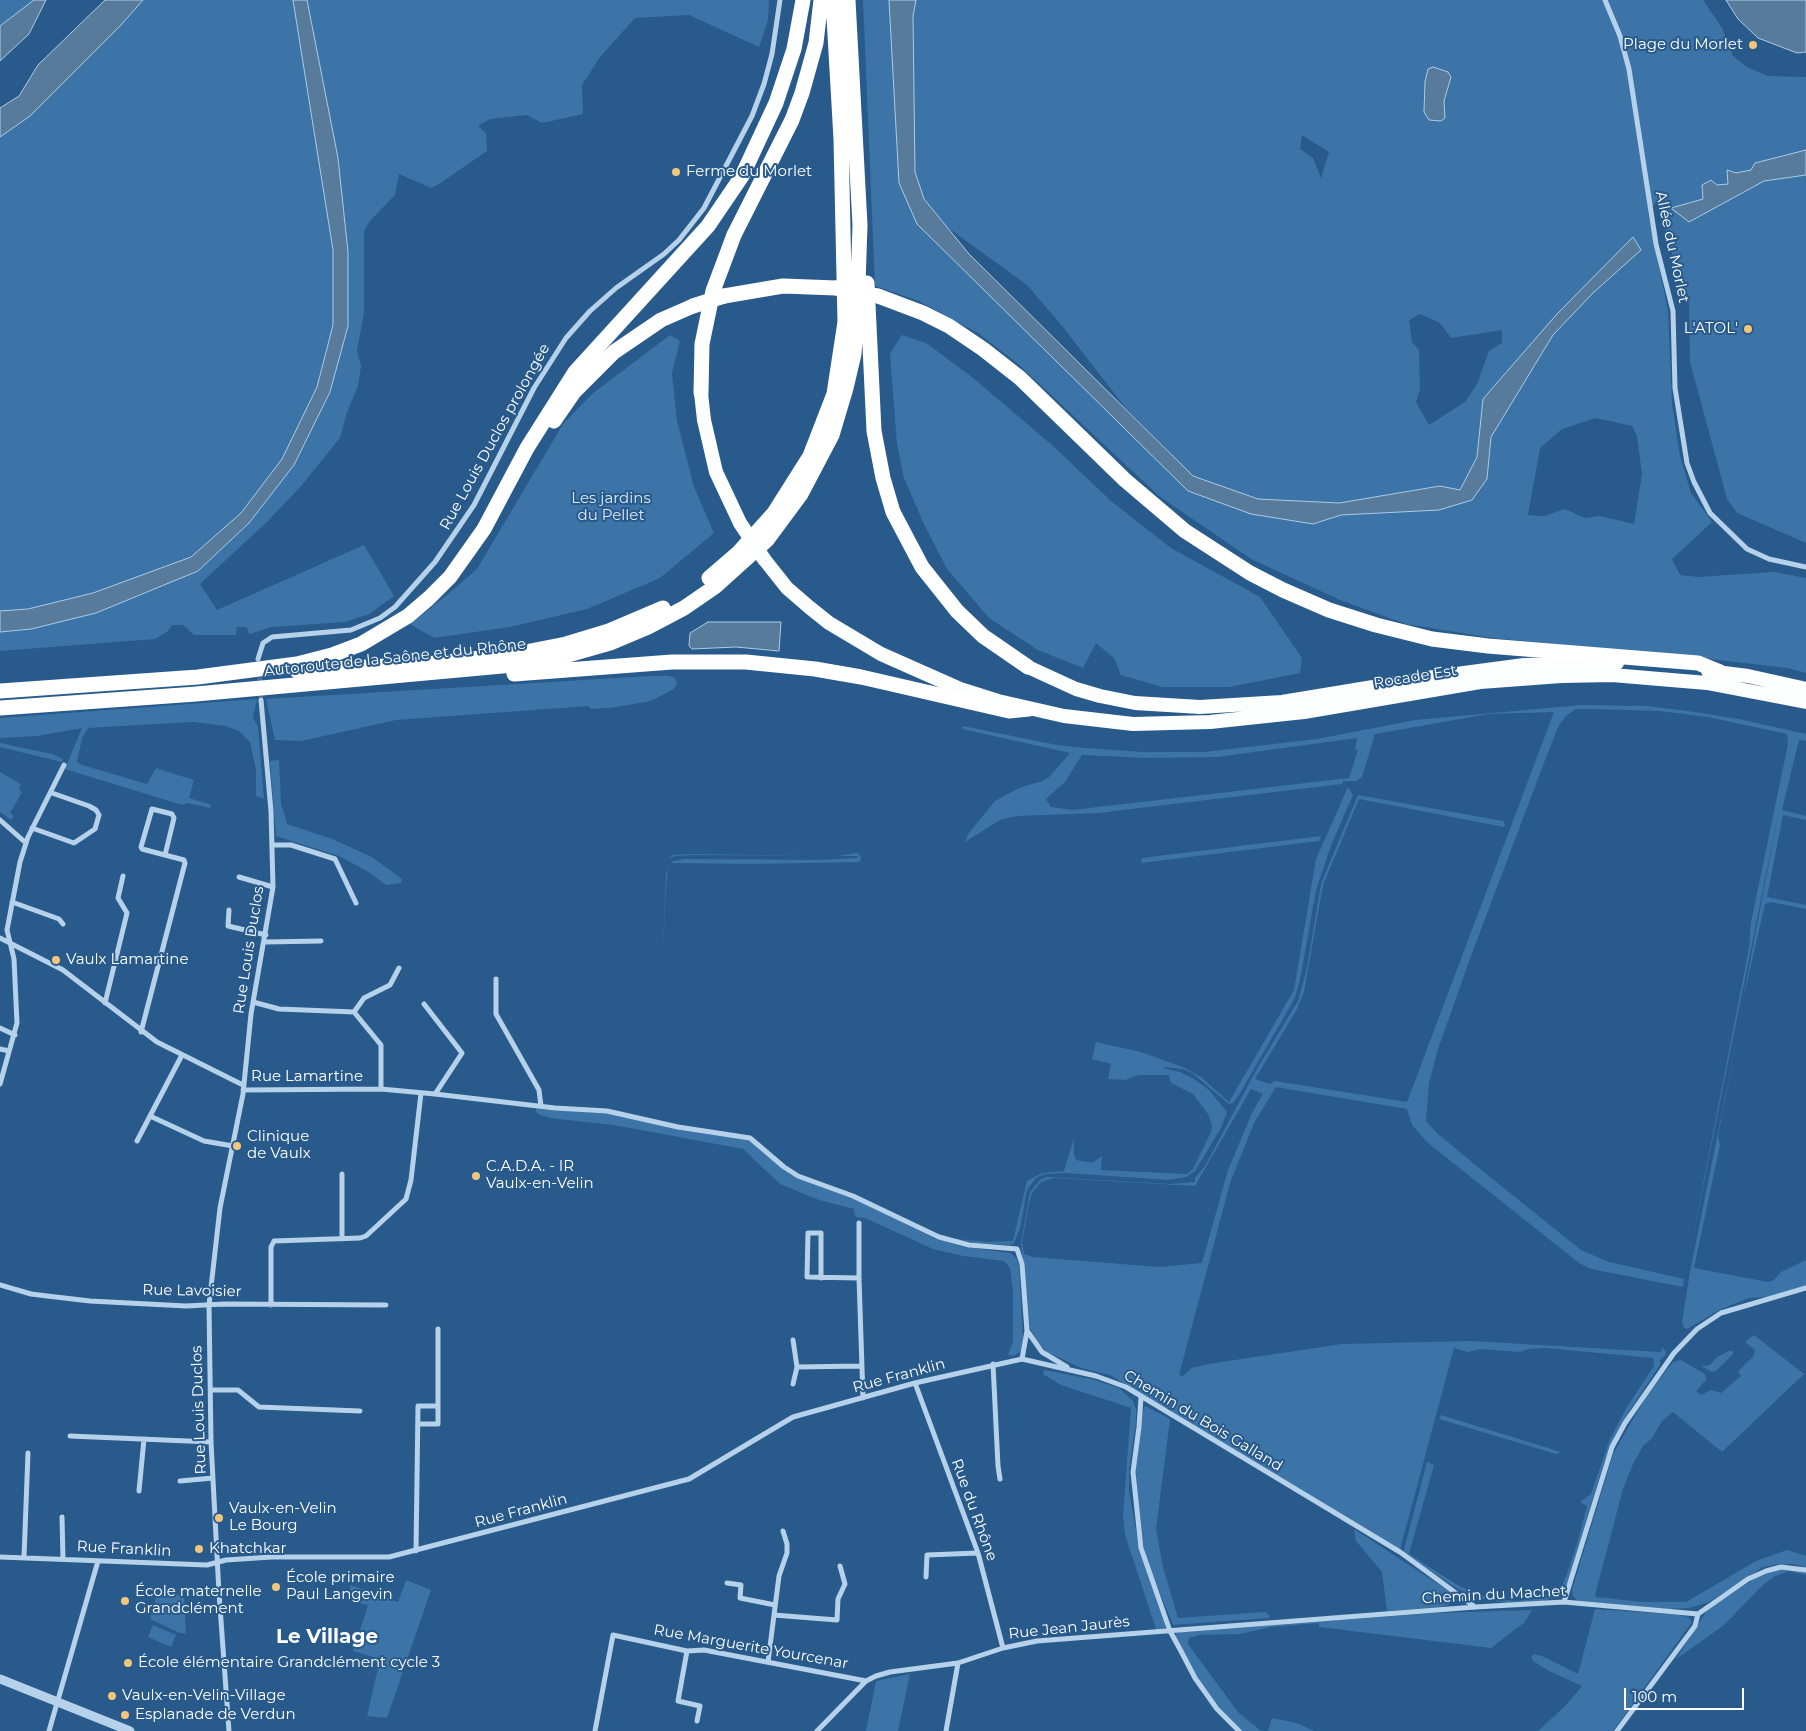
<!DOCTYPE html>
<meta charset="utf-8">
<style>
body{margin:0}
#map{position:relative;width:1806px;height:1731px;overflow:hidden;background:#285a8b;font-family:Montserrat,sans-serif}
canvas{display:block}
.scale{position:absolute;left:1624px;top:1688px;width:120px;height:22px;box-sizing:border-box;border:2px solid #fff;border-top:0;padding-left:6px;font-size:15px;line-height:18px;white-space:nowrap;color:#fff;-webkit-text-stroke:4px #285a8b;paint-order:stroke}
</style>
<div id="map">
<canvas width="1806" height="1731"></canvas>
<div class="scale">100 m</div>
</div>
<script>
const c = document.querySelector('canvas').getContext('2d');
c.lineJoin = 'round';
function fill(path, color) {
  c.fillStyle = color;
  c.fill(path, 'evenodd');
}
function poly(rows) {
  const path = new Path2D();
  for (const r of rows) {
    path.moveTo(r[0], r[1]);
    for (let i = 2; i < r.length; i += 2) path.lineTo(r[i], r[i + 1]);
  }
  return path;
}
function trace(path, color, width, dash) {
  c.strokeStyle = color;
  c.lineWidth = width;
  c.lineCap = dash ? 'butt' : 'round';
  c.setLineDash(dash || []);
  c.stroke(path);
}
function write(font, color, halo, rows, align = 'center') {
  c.font = font + ' Montserrat,sans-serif';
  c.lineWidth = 4;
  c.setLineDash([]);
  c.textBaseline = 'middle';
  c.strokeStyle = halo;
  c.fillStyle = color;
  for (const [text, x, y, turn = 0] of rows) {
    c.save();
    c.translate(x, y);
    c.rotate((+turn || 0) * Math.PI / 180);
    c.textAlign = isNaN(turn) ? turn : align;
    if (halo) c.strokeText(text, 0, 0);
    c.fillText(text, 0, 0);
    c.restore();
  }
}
fill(poly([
 [0,0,34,0,0,26],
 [143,0,293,0,333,250,333,325,317,387,282,459,241,513,191,557,93,593,28,609,0,611,0,137,30,116,121,25],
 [307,0,769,0,768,20,759,47,689,15,635,18,600,57,582,85,583,114,542,123,527,115,490,119,478,126,486,133,487,151,439,184,431,188,399,174,395,195,369,222,364,232,364,313,357,350,361,366,358,386,347,412,340,438,302,485,268,521,200,584,217,610,364,545,394,596,369,614,345,622,272,627,249,634,247,627,237,627,236,635,194,635,183,625,172,625,168,631,155,639,0,651,0,632,31,629,198,571,249,523,294,465,330,392,348,326,347,252,338,158],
 [863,0,889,0,899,183,1188,491,1313,524,1341,515,1439,510,1487,479,1491,437,1508,406,1553,335,1593,293,1632,238,1557,314,1483,399,1477,457,1460,491,1440,486,1339,503,1258,499,1193,476,1125,407,1062,326,1027,285,947,227,924,199,915,172,913,16,916,0,1703,0,1722,28,1733,56,1747,67,1768,76,1806,77,1806,150,1777,157,1751,170,1736,173,1728,184,1717,185,1703,199,1672,208,1689,222,1764,181,1806,175,1806,543,1737,513,1727,499,1690,362,1689,297,1677,271,1666,233,1661,196,1648,212,1668,311,1672,403,1680,456,1691,493,1712,522,1672,559,1680,575,1698,577,1774,572,1806,578,1806,673,1787,668,1701,658,1493,638,1406,624,1340,600,1251,559,1159,496,1018,364,978,333,919,301,875,286],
 [1451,77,1444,101,1445,118,1440,121,1431,121,1424,112,1424,89],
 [1302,135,1329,152,1321,178,1313,158,1300,149],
 [1420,314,1440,323,1451,338,1502,330,1502,343,1489,351,1477,384,1465,402,1429,425,1416,402,1420,389,1419,350,1412,342,1409,320],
 [1596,418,1632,426,1637,436,1642,474,1634,524,1600,516,1585,518,1565,509,1544,516,1528,515,1540,448,1562,429],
 [670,335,680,341,672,373,677,421,694,487,714,533,660,578,587,609,510,627,434,638,410,624,447,595,477,569,563,424,592,394],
 [902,335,926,343,972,377,1052,445,1111,501,1171,548,1260,597,1302,658,1300,673,1229,687,1162,687,1121,675,1114,658,1096,643,1083,668,1038,650,989,618,947,569,924,524,904,478,897,444,890,353],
 [650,676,669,676,675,678,677,684,674,689,651,701,609,708,590,709,589,706,396,720,301,741,275,740,266,699],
 [257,699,253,718,258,727,264,799,256,796,256,770,250,742,239,731,226,726,193,722,88,728,82,738,77,762,82,765,147,784,156,768,194,780,189,798,209,804,211,805,210,808,188,803,182,805,65,769,82,728,37,736,0,738,0,718],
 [1581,705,1646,706,1688,711,1739,719,1806,734,1806,741,1799,740,1782,810,1806,816,1806,820,1783,815,1767,897,1806,905,1806,909,1771,902,1765,904,1742,1004,1779,810,1687,1266,1749,948,1751,922,1788,744,1787,734,1708,717,1659,711,1589,709,1576,709,1567,715,1559,725,1547,755,1471,956,1438,1049,1429,1083,1426,1121,1438,1134,1490,1177,1581,1250,1609,1262,1684,1279,1683,1287,1591,1269,1579,1263,1428,1143,1412,1125,1407,1109,1276,1087,1254,1123,1230,1183,1179,1375,1183,1376,1192,1368,1208,1364,1342,1344,1470,1341,1661,1352,1662,1347,1666,1352,1665,1356,1660,1360,1660,1365,1631,1408,1615,1436,1604,1462,1568,1582,1563,1591,1554,1598,1538,1602,1506,1603,1478,1598,1458,1589,1403,1553,1427,1462,1434,1465,1409,1554,1459,1586,1488,1598,1516,1601,1543,1598,1552,1595,1561,1588,1567,1574,1577,1544,1587,1506,1580,1502,1591,1494,1610,1439,1627,1407,1654,1366,1653,1358,1546,1348,1528,1349,1520,1352,1481,1349,1467,1352,1454,1348,1400,1550,1172,1412,1169,1407,1166,1409,1110,1375,1081,1368,1047,1352,1038,1342,1029,1327,1021,1243,1030,1192,1040,1180,1046,1177,1170,1184,1195,1182,1195,1178,1205,1166,1258,1067,1298,1001,1307,968,1321,884,1358,795,1503,821,1505,824,1504,827,1359,799,1323,885,1304,992,1296,1011,1255,1079,1270,1084,1275,1081,1407,1102,1554,712,1489,714,1375,734,1362,777,1357,781,1343,781,1342,784,1098,813,1016,816,1000,820,965,842,968,834,995,801,1021,787,1040,782,1049,777,1070,753,962,729,963,726,1057,745,1085,748,1143,752,1204,752,1317,739,1415,720],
 [1357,738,1355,750,1358,750,1349,778,1072,810,1051,807,1046,799,1065,782,1082,755,1147,758,1217,757],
 [1251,1089,1263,1094,1252,1113,1228,1170,1202,1263,1159,1267,1033,1257,1024,1254,1022,1243,1029,1203,1032,1193,1041,1182,1054,1178,1195,1186],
 [0,743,52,754,63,759,62,762,0,747],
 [279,760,281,803,287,824,332,839,372,857,402,879,401,883,386,885,367,871,339,856,276,836,270,761],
 [0,772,21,784,19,789,22,792,10,813,14,816,11,820,0,812],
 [1348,787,1353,795,1332,843,1316,890,1300,980,1295,998,1239,1095,1233,1103,1229,1104,1192,1073,1183,1069,1163,1067,1165,1069,1180,1072,1194,1079,1209,1090,1227,1112,1221,1128,1195,1171,1186,1177,1168,1180,1066,1173,1044,1174,1036,1178,1027,1190,1020,1228,1014,1243,1010,1245,976,1243,958,1239,986,1242,1013,1241,1027,1181,1042,1173,1064,1171,1074,1138,1074,1154,1076,1160,1092,1163,1102,1156,1101,1170,1187,1174,1193,1169,1211,1132,1212,1125,1208,1114,1193,1094,1173,1084,1170,1081,1169,1075,1139,1075,1125,1080,1108,1079,1111,1064,1092,1059,1096,1042,1141,1052,1185,1068,1201,1077,1229,1102,1294,990,1316,859],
 [1321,836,1319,841,1141,863,1142,858],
 [857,853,861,857,860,862,751,864,672,863,668,871,666,888,662,974,666,874,673,861,686,859,819,860,858,858,857,856,691,855,675,856,668,859,673,855,690,854,838,856],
 [1742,1013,1718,1136,1720,1145,1694,1268,1768,1282,1774,1280,1781,1272,1806,1260,1806,1286,1766,1299,1764,1297,1749,1298,1721,1309,1687,1329,1684,1328,1682,1322,1690,1272],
 [536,1109,615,1114,748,1140,791,1175,854,1198,936,1239,964,1247,1010,1253,1017,1259,1019,1266,1023,1340,1021,1351,1014,1356,1008,1355,1013,1341,1013,1291,1010,1268,1004,1261,963,1256,933,1249,865,1218,855,1217,854,1209,819,1200,780,1184,743,1149,614,1125,550,1118,540,1115,536,1112],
 [1754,1335,1804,1374,1722,1452,1673,1412,1662,1421,1652,1438,1643,1446,1633,1464,1623,1489,1595,1595,1596,1597,1642,1602,1686,1602,1756,1561,1787,1550,1806,1556,1806,1567,1793,1564,1780,1564,1763,1567,1709,1602,1689,1608,1668,1609,1578,1601,1573,1596,1572,1590,1613,1454,1647,1395,1673,1362,1681,1360,1705,1374,1706,1380,1696,1391,1701,1395,1711,1390,1721,1393,1741,1376,1738,1371,1753,1357,1755,1350,1745,1342],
 [1729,1351,1733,1351,1733,1354,1716,1371,1712,1372,1701,1366,1710,1365,1717,1357],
 [1044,1370,1091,1379,1119,1388,1133,1401,1136,1409,1136,1424,1129,1468,1129,1492,1140,1552,1165,1622,1165,1628,1156,1629,1125,1535,1123,1516,1131,1408,1061,1385,1043,1374],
 [1145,1406,1170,1419,1156,1529,1163,1567,1178,1618,1265,1612,1270,1616,1268,1618,1173,1625,1145,1556,1137,1493,1136,1468,1143,1411],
 [1441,1415,1561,1452,1556,1454,1439,1419],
 [1354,1529,1452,1593,1450,1604,1440,1607,1387,1611,1382,1572,1356,1541],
 [1781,1569,1806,1572,1806,1575,1789,1571,1775,1576,1764,1584,1723,1626,1676,1659,1708,1609,1755,1578],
 [406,1580,431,1590,387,1718,367,1716,380,1659,353,1651,368,1605,350,1601,350,1585,398,1602],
 [157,1594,184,1595,186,1633,180,1633,150,1619],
 [1595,1609,1680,1615,1688,1617,1692,1622,1613,1731,1538,1731,1566,1705,1582,1686,1549,1671,1534,1662,1531,1657,1534,1654,1542,1656,1578,1674],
 [1532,1610,1525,1622,1491,1648,1319,1627,1319,1623,1271,1627,1240,1634,1200,1635,1189,1638,1188,1644,1238,1712,1261,1731,1241,1731,1226,1718,1197,1677,1175,1636,1176,1633,1181,1632,1434,1613],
 [153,1625,176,1635,171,1647,148,1637],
 [910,1674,898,1731,866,1731,876,1681],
 [1272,1718,1297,1723,1314,1731,1268,1731]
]), '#3c74a7');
const water = poly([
 [34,0,46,0,29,34,0,61,0,26,34,0],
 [105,0,143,0,121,25,30,116,0,137,0,108,19,96,38,65,105,0],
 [293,0,307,0,338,158,348,252,348,326,330,392,294,465,249,523,198,571,96,613,31,629,0,632,0,611,28,609,93,593,191,557,241,513,282,459,317,387,333,325,333,250,293,0],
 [889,0,916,0,913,16,915,172,924,199,969,254,1193,476,1258,499,1339,503,1440,486,1460,490,1477,457,1483,399,1557,314,1633,237,1641,250,1593,293,1553,335,1491,437,1487,479,1472,500,1439,510,1341,515,1313,524,1251,514,1188,491,917,224,899,183,889,0],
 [1726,0,1806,0,1806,52,1797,53,1758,38,1738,19,1726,0],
 [1433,67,1448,72,1451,77,1444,101,1445,118,1441,121,1429,120,1424,112,1425,82,1428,69,1433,67],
 [1806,150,1806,175,1764,181,1689,222,1671,208,1703,199,1702,185,1711,180,1717,185,1728,184,1727,170,1736,173,1751,170,1755,163,1806,150],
 [708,622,781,622,779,651,736,647,692,649,689,646,690,633,708,622]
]);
fill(water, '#587a9b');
trace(water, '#abcdea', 1);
trace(poly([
 [259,670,261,700]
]), '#48739c', 5, [5, 2.5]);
trace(poly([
 [1605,0,1620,36,1629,69,1656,244,1673,311,1675,388,1687,463,1694,482,1710,513,1747,549,1769,559,1806,567],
 [258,659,263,643,272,637,351,630,380,618,395,607,435,562,474,505,534,388,566,338,590,311,616,288,664,254,679,240,704,208,752,116,764,84,772,54,780,0],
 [0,820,26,843],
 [32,828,74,843,95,829,99,815,96,810,89,806,52,793],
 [272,845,291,845,335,859,356,903],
 [239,877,273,887],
 [12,902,59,919,63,924],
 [229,910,228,926,266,935],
 [0,938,63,970,157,1042,243,1085],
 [265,942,321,941],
 [496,979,496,1014,539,1090,541,1106],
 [253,1002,279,1009,354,1012,381,1045,381,1089],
 [105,1003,127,913,118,898,123,876],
 [424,1004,462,1053,435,1094],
 [354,1012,364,998,390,985,399,968],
 [0,1028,15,1035],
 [141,1032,185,863,184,860,142,849,141,847,152,809,172,814,174,818,165,855],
 [0,1049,9,1051],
 [182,1055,150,1116,204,1141,233,1146],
 [0,1084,17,1023,14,959,7,930,20,862,28,837,64,765],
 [243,1090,381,1089,435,1094,555,1108,607,1111,678,1127,750,1138,784,1167,798,1176,853,1196,939,1237,969,1245,1017,1249,1022,1264,1027,1331,1022,1359],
 [137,1141,150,1116],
 [859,1223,859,1278,863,1398],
 [342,1239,342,1174],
 [821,1278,821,1233,808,1233,807,1277,859,1278],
 [0,1285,31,1294,47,1296,90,1301,186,1306,224,1304,386,1305],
 [271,1305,271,1247,274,1241,360,1238,366,1236,406,1199,411,1180,421,1093],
 [1028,1332,1042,1352,1067,1367],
 [993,1364,998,1466,1000,1479],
 [797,1367,861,1366],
 [915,1383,978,1553,1003,1648],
 [793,1384,797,1367,793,1340],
 [211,1390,238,1390,259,1407,360,1411],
 [1141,1397,1139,1427,1133,1472,1141,1548,1170,1631,1182,1653,1195,1678,1217,1709,1239,1731],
 [418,1424,438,1424,438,1329],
 [70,1436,211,1442],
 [180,1481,213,1478],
 [139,1491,144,1439],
 [62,1517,63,1559],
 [416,1551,418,1406,438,1406],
 [0,1557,207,1565,226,1560,272,1557,389,1557,689,1479,793,1417,915,1383,1022,1359,1096,1376,1126,1387,1400,1552,1475,1607],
 [24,1557,28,1453],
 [926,1577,927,1555,978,1553],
 [727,1583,741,1585,740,1598,775,1605],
 [1564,1602,1612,1447,1625,1423,1674,1353,1697,1329,1721,1313,1806,1288],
 [774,1615,837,1620,838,1599,845,1584,840,1566],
 [687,1651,678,1701,700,1706,697,1721],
 [768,1662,779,1576,787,1553,787,1544,783,1531],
 [49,1731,98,1561],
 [229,1731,219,1593,211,1442,209,1305,220,1208,243,1094,251,1014,273,887,271,811,261,700],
 [595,1731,613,1635,687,1651,704,1650,866,1681],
 [817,1731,866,1681,876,1676,890,1672,958,1663,1003,1648,1037,1641,1475,1607,1564,1602,1698,1614,1748,1579,1766,1571,1781,1567,1806,1570],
 [946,1731,958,1663],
 [1617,1731,1695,1626,1698,1614]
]), '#b6d1ea', 5);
trace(poly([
 [0,1679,130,1731]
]), '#b6d1ea', 9);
trace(poly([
 [701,393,704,420,716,472,740,523],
 [764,559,787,588,809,607,829,623,881,654,960,689,998,701,1064,716,1133,724,1210,722,1304,712,1480,682,1561,676,1612,675,1707,683,1806,702],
 [1028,667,1076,689,1100,696,1135,703,1200,707,1282,702,1434,677,1524,665,1617,663],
 [1708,671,1748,676,1806,689]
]), '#fcfefe', 14);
trace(poly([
 [867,283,874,431,883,478,893,512,922,567,957,611,983,636,1028,667],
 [724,296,783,286,836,288],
 [878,296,923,313,949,326,983,349,1020,378,1125,480,1185,531,1250,573,1283,590,1329,610,1376,625,1432,639,1488,646,1698,663,1720,672],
 [701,393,702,344,713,291,734,235,792,120,802,93,816,43,821,0],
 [554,421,574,392,614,352,661,320,693,306],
 [709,578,738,553,774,513,810,456,834,394,845,322,841,139,833,0],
 [297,671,438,663,515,654,566,644,609,631,663,608],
 [514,674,672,662,746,662,815,669,861,677,1009,711,1029,709],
 [0,691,198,677,297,664,332,655,361,644,408,616,429,598,450,577,484,529,527,448,575,372,708,226,742,176,776,103,794,49,803,0],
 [0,708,196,694,513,665,568,655,610,643,648,627,684,608,716,586,767,540,801,494,832,435,846,388,854,354,857,314,860,225,848,0]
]), '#fff', 15);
trace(poly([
 [740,523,764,559]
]), '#fcfefe', 14);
trace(poly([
 [836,288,878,296],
 [693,306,724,296]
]), '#fff', 15);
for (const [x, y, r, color] of [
 [1753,45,5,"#f2c77c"],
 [676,172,5,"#f2c77c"],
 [1748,329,5,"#f2c77c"],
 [56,960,5,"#f2c77c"],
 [237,1146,5,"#f2c77c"],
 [476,1176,5,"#f2c77c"],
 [219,1518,5,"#f2c77c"],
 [199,1549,5,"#f2c77c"],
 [276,1587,5,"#f2c77c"],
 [125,1601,5,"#f2c77c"],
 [128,1663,5,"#f2c77c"],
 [112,1696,5,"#f2c77c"],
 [125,1715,5,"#f2c77c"]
]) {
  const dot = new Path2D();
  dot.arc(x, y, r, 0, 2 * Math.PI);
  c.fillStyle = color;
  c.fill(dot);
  trace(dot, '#285a8b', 2);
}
write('15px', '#fff', '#285a8b', [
 ["Plage du Morlet",1743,45,"right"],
 ["Ferme du Morlet",686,172],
 ["L'ATOL'",1738,329,"right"],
 ["Vaulx Lamartine",66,960],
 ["Clinique",247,1137],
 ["de Vaulx",247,1154],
 ["C.A.D.A. - IR",486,1167],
 ["Vaulx-en-Velin",486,1184],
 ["Vaulx-en-Velin",229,1509],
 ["Le Bourg",229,1526],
 ["Khatchkar",209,1549],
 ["École primaire",286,1578],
 ["Paul Langevin",286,1595],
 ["École maternelle",135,1592],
 ["Grandclément",135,1609],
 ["École élémentaire Grandclément cycle 3",138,1663],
 ["Vaulx-en-Velin-Village",122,1696],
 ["Esplanade de Verdun",135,1715]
], 'left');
write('15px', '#fff', '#285a8b', [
 ["Allée du Morlet",1672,247,78],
 ["Rue Louis Duclos prolongée",495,437,-61],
 ["Autoroute de la Saône et du Rhône",395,658,-6],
 ["Rocade Est",1415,677,-9],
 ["Rue Louis Duclos",249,950,-81],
 ["Rue Lamartine",307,1077],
 ["Rue Lavoisier",192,1291,1],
 ["Rue Franklin",899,1376,-15],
 ["Rue Louis Duclos",199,1410,-92],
 ["Chemin du Bois Galland",1203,1421,31],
 ["Rue du Rhône",974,1510,70],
 ["Rue Franklin",521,1511,-15],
 ["Rue Franklin",124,1549,3],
 ["Chemin du Machet",1494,1595,-3],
 ["Rue Jean Jaurès",1069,1628,-6],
 ["Rue Marguerite Yourcenar",751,1647,10]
]);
write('15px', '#daeaf7', '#285a8b', [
 ["Les jardins",611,499],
 ["du Pellet",611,516]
]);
write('bold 20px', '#fff', '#285a8b', [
 ["Le Village",327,1637]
]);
</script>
